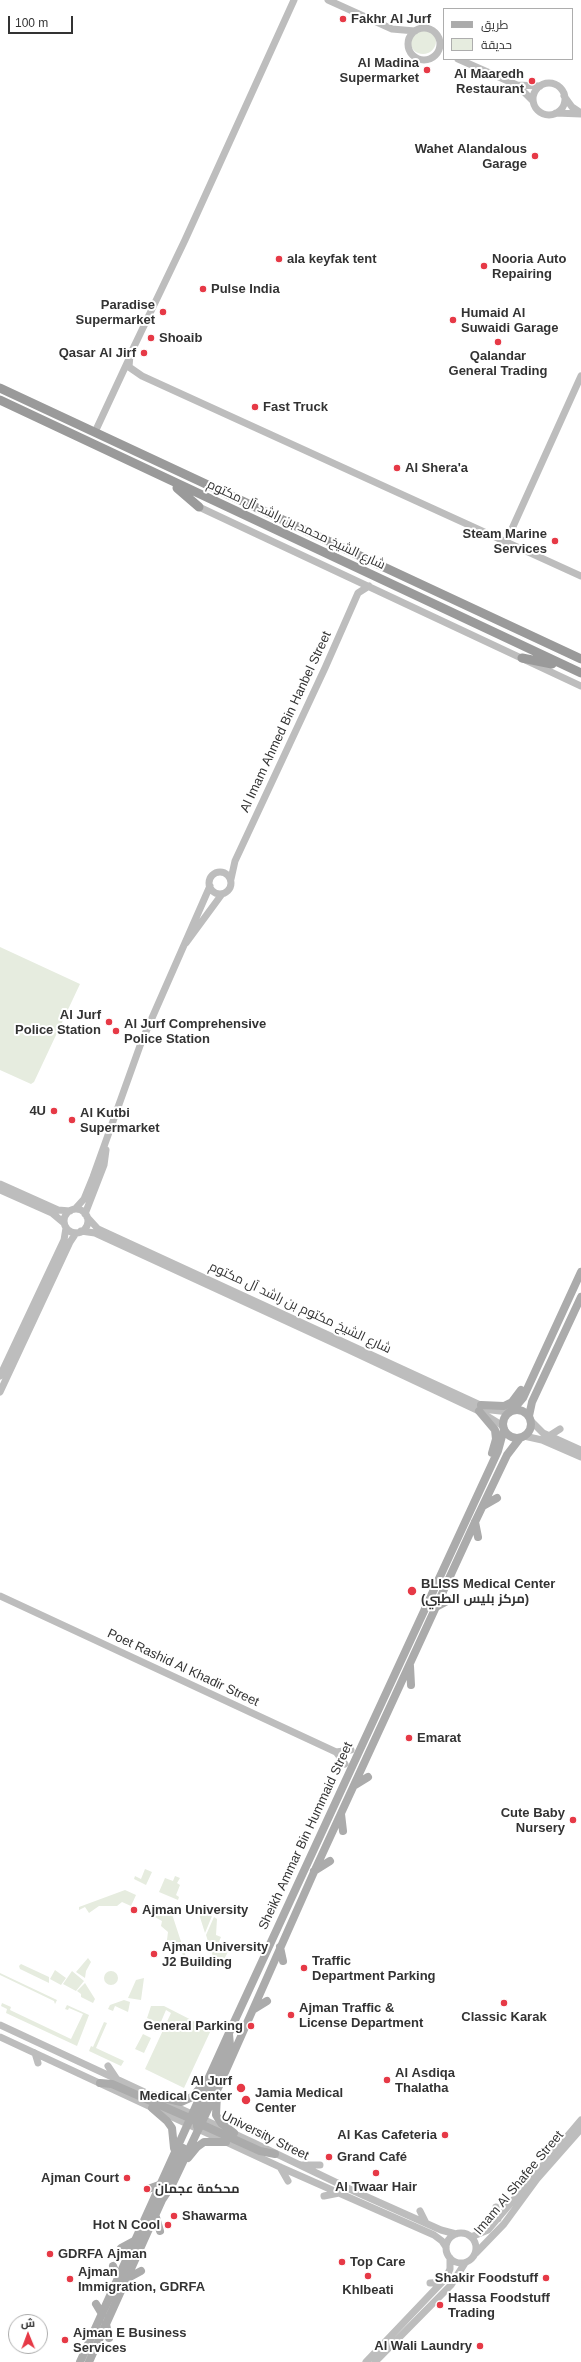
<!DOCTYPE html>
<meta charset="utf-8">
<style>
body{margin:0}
#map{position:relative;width:581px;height:2362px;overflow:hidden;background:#fff;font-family:Helvetica,Cairo,sans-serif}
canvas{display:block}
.legend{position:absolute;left:443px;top:8px;width:130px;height:52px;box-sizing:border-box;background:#fff;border:1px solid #adadad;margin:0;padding:5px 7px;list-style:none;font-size:12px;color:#333}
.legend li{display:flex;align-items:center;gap:8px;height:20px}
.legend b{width:20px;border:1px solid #adadad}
.north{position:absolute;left:8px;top:2314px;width:40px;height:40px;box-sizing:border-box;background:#fff;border:1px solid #adadad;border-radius:50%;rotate:359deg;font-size:11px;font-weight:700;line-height:16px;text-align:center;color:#333}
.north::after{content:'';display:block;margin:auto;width:14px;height:18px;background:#e63946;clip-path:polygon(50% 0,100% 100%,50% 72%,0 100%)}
.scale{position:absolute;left:8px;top:16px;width:65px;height:18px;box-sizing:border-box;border:2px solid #333;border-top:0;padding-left:5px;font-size:12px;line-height:14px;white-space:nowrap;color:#333;-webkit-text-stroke:3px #fff;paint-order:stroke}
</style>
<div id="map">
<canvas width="581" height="2362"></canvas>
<ul class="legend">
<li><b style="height:5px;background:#ababab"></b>طريق</li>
<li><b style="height:11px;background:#e6ecdf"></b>حديقة</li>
</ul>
<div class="north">ش</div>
<div class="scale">100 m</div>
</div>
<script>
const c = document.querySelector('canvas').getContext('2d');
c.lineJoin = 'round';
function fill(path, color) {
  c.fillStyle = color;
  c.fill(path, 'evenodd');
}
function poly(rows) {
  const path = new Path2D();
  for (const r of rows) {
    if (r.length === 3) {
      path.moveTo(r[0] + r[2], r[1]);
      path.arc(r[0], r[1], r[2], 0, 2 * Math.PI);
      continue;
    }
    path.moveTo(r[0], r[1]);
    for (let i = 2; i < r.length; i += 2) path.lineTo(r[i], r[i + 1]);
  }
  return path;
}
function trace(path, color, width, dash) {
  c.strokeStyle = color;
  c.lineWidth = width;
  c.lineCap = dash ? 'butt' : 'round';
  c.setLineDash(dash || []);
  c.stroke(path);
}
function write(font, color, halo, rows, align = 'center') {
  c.font = font + ' Helvetica,Cairo,sans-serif';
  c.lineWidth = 4;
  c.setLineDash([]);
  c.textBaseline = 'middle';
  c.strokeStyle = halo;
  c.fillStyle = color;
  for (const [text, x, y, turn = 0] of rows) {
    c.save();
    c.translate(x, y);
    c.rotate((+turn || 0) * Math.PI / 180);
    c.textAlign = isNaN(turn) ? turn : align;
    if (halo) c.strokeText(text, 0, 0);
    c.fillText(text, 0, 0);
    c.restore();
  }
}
fill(poly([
 [423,41,13],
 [0,947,80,984,34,1082,31,1084,0,1070],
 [145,1869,152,1872,146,1885,134,1879,135,1876,141,1879],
 [175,1876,180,1878,177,1883,180,1885,176,1895,179,1897,178,1900,159,1892,165,1878,173,1881],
 [125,1890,136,1895,131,1906,122,1902,117,1906,99,1906,89,1913,85,1907,79,1910,79,1907],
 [158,1906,171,1911,187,1960,184,1961,182,1952,173,1953,172,1941,167,1940,168,1932,161,1926,162,1921,153,1916],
 [199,1909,212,1916,205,1933,198,1911],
 [214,1917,217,1919,216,1935,221,1937,217,1946,224,1950,227,1946,230,1948,221,1965,215,1963,206,1935],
 [88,1958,91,1962,86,1971,85,1978,76,1972],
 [21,1964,49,1977,49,1983,20,1969,19,1966],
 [55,1970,66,1978,61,1985,50,1979],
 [72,1971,84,1981,76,1991,63,1984],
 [111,1978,7],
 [0,1973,57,2000,55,2004,54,2001,0,1975],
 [144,1978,141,2000,128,1998,136,1980],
 [85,1983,95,1999,93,2003,81,1997,81,1994,77,1991],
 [124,2000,130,2002,128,2012,115,2006,113,2011,108,2009,110,2005],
 [2,2003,11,2007,10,2010,71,2039,83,2014,69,2008,68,2010,65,2009,67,2005,89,2015,77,2046,6,2013,7,2009,1,2006],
 [151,2006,164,2006,211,2030,184,2088,145,2069,171,2013,166,2010,160,2024,147,2018],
 [146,2019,159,2025,156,2032,143,2026],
 [104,2022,107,2023,96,2048,124,2061,121,2066,89,2051,91,2046,93,2047],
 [143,2034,151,2038,144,2053,135,2049]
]), '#e6ecdf');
trace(poly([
 [294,0,185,240,130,355,129,367,142,376,581,576],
 [328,0,392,29,415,31],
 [424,44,16],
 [458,59,517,85,533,101],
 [549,99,16],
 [517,85,540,86],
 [564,96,572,107,581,113],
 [556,113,581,114],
 [95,432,128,361],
 [199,507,581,686],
 [506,542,581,376],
 [220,883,11],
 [231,879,235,861,325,668,358,593,369,586],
 [186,943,222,894],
 [0,1184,58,1210,70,1211],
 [0,1190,52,1213,64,1223],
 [75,1209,84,1199,93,1177,141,1043,210,886],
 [76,1221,12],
 [85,1214,104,1165,106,1150],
 [87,1217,98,1229,491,1410,509,1412],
 [81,1231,95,1233,347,1349,479,1411,503,1426],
 [0,1376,64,1240,66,1228],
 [0,1392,70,1242,76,1233],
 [531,1421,543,1433,581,1450],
 [524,1436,542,1440,581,1457],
 [549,1436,560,1429],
 [0,1596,336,1752,351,1750],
 [336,1752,345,1764],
 [0,2025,254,2143,356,2192,441,2230,456,2234],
 [0,2037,280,2167,434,2235,442,2241,446,2247],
 [35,2053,38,2063],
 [108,2066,116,2078],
 [301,2165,320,2165],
 [280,2167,288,2181],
 [324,2196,339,2193],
 [496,2207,498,2219],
 [420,2211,426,2223],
 [461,2248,15],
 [471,2237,488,2230,581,2120],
 [476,2253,504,2224,537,2179,581,2129],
 [430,2283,442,2282],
 [366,2362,446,2278,450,2269,450,2258],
 [375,2362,451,2285,465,2263]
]), '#bdbdbd', 7);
trace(poly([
 [481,1405,504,1406,512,1402,521,1390],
 [517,1424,14],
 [479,1411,495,1430,496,1439,492,1453],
 [512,1411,523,1398,581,1272],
 [529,1416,532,1402,581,1297],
 [483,1506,497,1498],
 [475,1522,478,1537],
 [436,1607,451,1599],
 [410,1666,411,1685],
 [355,1785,368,1777],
 [341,1814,343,1831],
 [314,1871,330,1861],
 [280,1947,283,1961],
 [254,2009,267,2001],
 [100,2083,112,2084,194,2120],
 [217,2094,216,2115,221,2123,234,2133],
 [152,2095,181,2102,192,2097,200,2088],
 [152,2108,167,2121,172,2128,174,2148],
 [196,2122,260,2151,275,2154],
 [197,2126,197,2117,230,2045,229,2034],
 [188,2158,197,2147,204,2142,226,2142],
 [148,2189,159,2185],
 [165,2191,183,2148],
 [156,2217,160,2231],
 [121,2248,134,2241],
 [113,2266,118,2279],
 [128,2278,141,2271],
 [96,2304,102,2314],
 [106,2324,109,2338],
 [80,2362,229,2033,498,1451,504,1429],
 [89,2362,162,2200,172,2185,219,2086,314,1872,475,1522,507,1455,520,1438]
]), '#ababab', 8);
trace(poly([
 [0,388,581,659],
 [0,400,581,673],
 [177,488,199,507],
 [522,658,552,664]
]), '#9a9a9a', 9);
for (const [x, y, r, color] of [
 [343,19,4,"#e63946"],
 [427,70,4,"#e63946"],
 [532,81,4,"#e63946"],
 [535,156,4,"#e63946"],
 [279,259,4,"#e63946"],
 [484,266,4,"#e63946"],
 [203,289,4,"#e63946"],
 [163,312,4,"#e63946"],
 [453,320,4,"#e63946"],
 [151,338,4,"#e63946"],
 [498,342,4,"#e63946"],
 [144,353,4,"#e63946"],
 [255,407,4,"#e63946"],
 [397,468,4,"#e63946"],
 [555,541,4,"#e63946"],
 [109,1022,4,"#e63946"],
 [116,1031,4,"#e63946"],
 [54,1111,4,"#e63946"],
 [72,1120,4,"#e63946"],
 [412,1591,5,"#e63946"],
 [409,1738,4,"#e63946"],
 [573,1820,4,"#e63946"],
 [134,1910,4,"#e63946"],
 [154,1954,4,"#e63946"],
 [304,1968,4,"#e63946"],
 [504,2003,4,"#e63946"],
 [291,2015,4,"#e63946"],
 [251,2026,4,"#e63946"],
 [387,2080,4,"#e63946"],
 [241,2088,5,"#e63946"],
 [246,2100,5,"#e63946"],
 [445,2135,4,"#e63946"],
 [329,2157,4,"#e63946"],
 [376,2173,4,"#e63946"],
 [127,2178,4,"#e63946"],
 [147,2189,4,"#e63946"],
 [174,2216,4,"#e63946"],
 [168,2225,4,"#e63946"],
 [50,2254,4,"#e63946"],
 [342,2262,4,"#e63946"],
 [368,2276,4,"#e63946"],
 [546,2278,4,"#e63946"],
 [70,2279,4,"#e63946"],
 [440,2305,4,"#e63946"],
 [65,2340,4,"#e63946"],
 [480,2346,4,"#e63946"]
]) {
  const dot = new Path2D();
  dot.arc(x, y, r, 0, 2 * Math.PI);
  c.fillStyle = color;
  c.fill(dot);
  trace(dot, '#fff', 1.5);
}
write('bold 13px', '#333', '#fff', [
 ["Fakhr Al Jurf",351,19],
 ["Al Madina",419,63,"right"],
 ["Supermarket",419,78,"right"],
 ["Al Maaredh",524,74,"right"],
 ["Restaurant",524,89,"right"],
 ["Wahet Alandalous",527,149,"right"],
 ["Garage",527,164,"right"],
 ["ala keyfak tent",287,259],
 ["Nooria Auto",492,259],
 ["Repairing",492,274],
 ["Pulse India",211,289],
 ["Paradise",155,305,"right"],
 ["Supermarket",155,320,"right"],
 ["Humaid Al",461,313],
 ["Suwaidi Garage",461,328],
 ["Shoaib",159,338],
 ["Qasar Al Jirf",136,353,"right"],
 ["Qalandar",498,356,"center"],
 ["General Trading",498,371,"center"],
 ["Fast Truck",263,407],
 ["Al Shera'a",405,468],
 ["Steam Marine",547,534,"right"],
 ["Services",547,549,"right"],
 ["Al Jurf",101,1015,"right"],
 ["Police Station",101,1030,"right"],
 ["Al Jurf Comprehensive",124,1024],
 ["Police Station",124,1039],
 ["4U",46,1111,"right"],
 ["Al Kutbi",80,1113],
 ["Supermarket",80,1128],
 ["BLISS Medical Center",421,1584],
 ["(مركز بليس الطبي)",421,1599],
 ["Emarat",417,1738],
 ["Cute Baby",565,1813,"right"],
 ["Nursery",565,1828,"right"],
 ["Ajman University",142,1910],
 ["Ajman University",162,1947],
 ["J2 Building",162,1962],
 ["Traffic",312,1961],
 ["Department Parking",312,1976],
 ["Ajman Traffic &",299,2008],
 ["License Department",299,2023],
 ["Classic Karak",504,2017,"center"],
 ["General Parking",243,2026,"right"],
 ["Al Asdiqa",395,2073],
 ["Thalatha",395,2088],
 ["Al Jurf",232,2081,"right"],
 ["Medical Center",232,2096,"right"],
 ["Jamia Medical",255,2093],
 ["Center",255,2108],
 ["Al Kas Cafeteria",437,2135,"right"],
 ["Grand Café",337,2157],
 ["Ajman Court",119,2178,"right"],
 ["Al Twaar Hair",376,2187,"center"],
 ["محكمة عجمان",155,2189],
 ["Shawarma",182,2216],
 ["Hot N Cool",160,2225,"right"],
 ["GDRFA Ajman",58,2254],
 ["Top Care",350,2262],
 ["Ajman",78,2272],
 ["Immigration, GDRFA",78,2287],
 ["Shakir Foodstuff",538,2278,"right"],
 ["Khlbeati",368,2290,"center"],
 ["Hassa Foodstuff",448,2298],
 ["Trading",448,2313],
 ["Ajman E Business",73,2333],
 ["Services",73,2348],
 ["Al Wali Laundry",472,2346,"right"]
], 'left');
write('13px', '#333', '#fff', [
 ["شارع الشيخ محمد بن راشد آل مكتوم",296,525,25],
 ["Al Imam Ahmed Bin Hanbel Street",286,722,-65],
 ["شارع الشيخ مكتوم بن راشد آل مكتوم",300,1308,25],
 ["Poet Rashid Al Khadir Street",183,1668,25],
 ["Sheikh Ammar Bin Hummaid Street",306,1836,-65],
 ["University Street",265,2136,26],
 ["Imam Al Shafee Street",519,2183,-50]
]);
</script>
